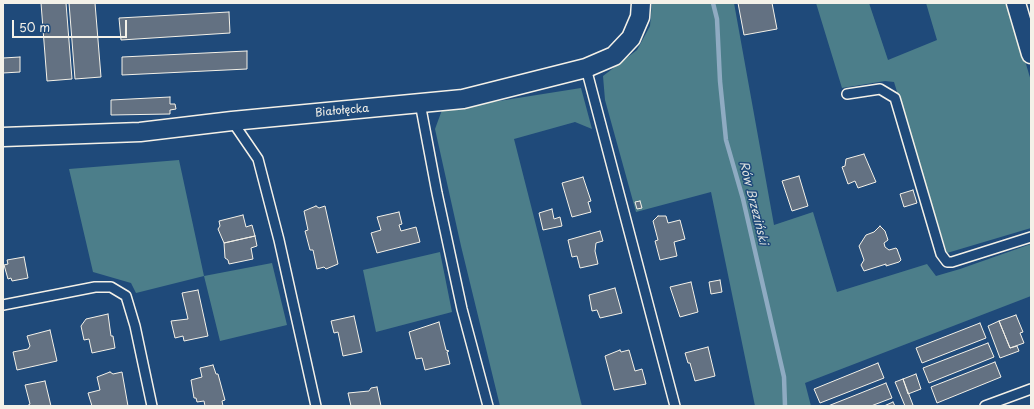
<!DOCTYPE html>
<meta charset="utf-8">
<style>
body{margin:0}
#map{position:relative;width:1034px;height:409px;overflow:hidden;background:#1f4a7a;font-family:"Playpen Sans",sans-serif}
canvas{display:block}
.frame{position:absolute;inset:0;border:4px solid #f4f1e8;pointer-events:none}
.scale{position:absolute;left:12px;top:20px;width:115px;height:18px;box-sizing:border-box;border:2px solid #f4f1e8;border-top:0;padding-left:5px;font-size:12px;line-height:14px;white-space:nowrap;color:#f4f1e8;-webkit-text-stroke:3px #1f4a7a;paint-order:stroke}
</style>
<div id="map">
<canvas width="1034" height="409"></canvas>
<div class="frame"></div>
<div class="scale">50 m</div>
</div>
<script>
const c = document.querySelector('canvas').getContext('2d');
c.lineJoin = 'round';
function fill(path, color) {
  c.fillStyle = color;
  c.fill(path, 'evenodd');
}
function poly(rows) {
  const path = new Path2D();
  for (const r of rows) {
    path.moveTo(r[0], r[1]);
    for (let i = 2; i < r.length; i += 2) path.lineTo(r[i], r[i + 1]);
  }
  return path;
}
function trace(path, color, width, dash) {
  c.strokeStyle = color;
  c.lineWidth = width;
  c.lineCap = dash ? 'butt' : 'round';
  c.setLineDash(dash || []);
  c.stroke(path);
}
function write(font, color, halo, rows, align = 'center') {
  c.font = font + ' "Playpen Sans",sans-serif';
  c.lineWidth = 3;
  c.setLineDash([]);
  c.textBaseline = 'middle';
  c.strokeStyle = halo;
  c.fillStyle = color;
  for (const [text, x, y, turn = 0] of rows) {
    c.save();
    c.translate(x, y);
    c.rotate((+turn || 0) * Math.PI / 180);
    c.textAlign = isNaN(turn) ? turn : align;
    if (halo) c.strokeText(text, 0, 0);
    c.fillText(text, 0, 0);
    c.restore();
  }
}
fill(poly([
 [652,3,734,3,774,225,813,212,837,292,927,264,936,276,960,269,1031,244,1031,296,805,383,811,406,755,406,711,192,636,212,605,100,603,76,637,50,650,26],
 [816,3,869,3,888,60,937,40,926,3,1008,3,1031,81,1031,228,947,253,894,82,885,81,842,88],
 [581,88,592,129,575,122,514,139,582,406,500,406,461,246,435,129,442,110],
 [179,160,204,276,272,263,287,325,220,341,204,276,136,293,131,283,93,272,69,169],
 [440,252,452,312,376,332,363,270]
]), '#4c7e8a');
trace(poly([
 [713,3,717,19,720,81,726,140,743,199,784,377,785,406]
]), '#8fabc2', 4.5);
const building = poly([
 [41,3,66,3,72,79,47,81,41,3],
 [69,3,95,3,101,77,75,79,69,3],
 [738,3,772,3,777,29,744,35,738,3],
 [229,12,230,33,121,40,119,18,229,12],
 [247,51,247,69,122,75,122,57,247,51],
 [20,57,20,72,3,73,3,58,20,57],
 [170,97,170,104,175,104,176,109,170,110,170,114,111,115,111,100,170,97],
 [864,154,876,182,858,188,855,181,848,184,842,167,845,166,846,159,864,154],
 [799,176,808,206,792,211,782,181,799,176],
 [583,177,591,201,588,202,591,212,572,217,562,183,583,177],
 [913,190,917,203,904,207,900,194,913,190],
 [640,201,642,208,637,209,635,202,640,201],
 [316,206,319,208,325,206,338,264,326,269,324,267,317,269,313,250,310,250,305,231,308,230,304,211,316,206],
 [552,209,554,219,560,217,562,226,543,230,539,213,552,209],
 [399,212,402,224,399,225,401,231,416,227,420,242,377,253,371,233,381,230,377,217,399,212],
 [243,215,246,227,252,225,255,236,224,243,218,229,220,226,219,221,243,215],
 [658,216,666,216,668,223,680,220,685,239,674,242,677,256,660,260,655,241,658,240,653,221,658,216],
 [880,226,885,231,888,240,884,243,885,247,889,250,896,248,897,249,901,260,899,262,886,266,886,264,864,271,861,265,864,260,859,246,866,235,874,232,880,226],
 [600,231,603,241,596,243,595,251,598,264,580,268,577,256,572,257,568,240,600,231],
 [255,236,257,246,251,248,253,259,229,264,228,260,225,258,224,243,255,236],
 [24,257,28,278,12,281,11,278,8,279,4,265,8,264,7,260,24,257],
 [720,280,722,292,711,294,709,282,720,280],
 [691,282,698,312,680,317,670,287,691,282],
 [615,288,622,313,600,318,597,310,592,311,589,295,615,288],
 [198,290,208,336,184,341,183,336,175,338,171,321,188,319,182,293,198,290],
 [108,314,111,336,113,336,115,348,92,353,89,339,84,340,81,326,86,319,108,314],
 [1016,315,1023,332,1020,333,1024,343,1010,348,999,321,1016,315],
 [354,316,362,352,343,356,338,332,334,333,331,321,354,316],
 [999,321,1010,348,1017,346,1019,351,1000,358,988,326,999,321],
 [439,322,446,350,449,351,447,352,450,364,425,370,422,358,416,359,409,332,439,322],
 [980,323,986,338,922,363,916,348,980,323],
 [50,330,57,361,17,370,13,352,28,349,30,346,27,336,50,330],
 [988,343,994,357,929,383,923,368,988,343],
 [708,347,715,376,695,381,690,363,688,363,685,353,708,347],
 [620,350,621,352,629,350,635,371,642,369,646,384,614,390,605,356,620,350],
 [995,362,1001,377,937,403,931,387,995,362],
 [878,363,884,378,820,403,814,389,878,363],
 [213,365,216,374,218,374,225,400,222,401,223,406,205,406,204,401,197,402,196,398,194,398,191,380,202,377,200,368,213,365],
 [110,372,113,374,122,372,128,406,92,406,88,393,100,390,97,377,110,372],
 [916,374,921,389,908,394,903,379,916,374],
 [903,379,913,405,910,406,905,406,895,382,903,379],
 [45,381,51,406,27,406,30,404,25,385,45,381],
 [886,383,892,398,871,406,828,406,886,383],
 [377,387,381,406,351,406,348,393,369,391,371,388,377,387],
 [893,402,895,406,884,406,893,402]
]);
fill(building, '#637182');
trace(building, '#f4f1e8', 1);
const service = poly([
 [586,68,675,406],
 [847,94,880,89,895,98,941,254,947,262,952,262,1031,237],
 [420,103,437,193,462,309,488,406],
 [232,121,258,159,279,240,316,406],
 [3,305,95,287,111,287,126,296,135,326,152,406],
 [985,406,1031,389]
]);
const minor = poly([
 [1016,3,1031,54],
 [3,137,140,132,232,121,463,99,586,68,614,56,631,38,640,17,641,3]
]);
trace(service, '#f4f1e8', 12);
trace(minor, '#f4f1e8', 21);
trace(service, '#1f4a7a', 9);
trace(minor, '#1f4a7a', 18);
write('11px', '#f4f1e8', '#1f4a7a', [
 ["Białołęcka",342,111,-5]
]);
write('italic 12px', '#dbdfde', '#1f4a7a', [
 ["Rów Brzeziński",753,203,76]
]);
</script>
